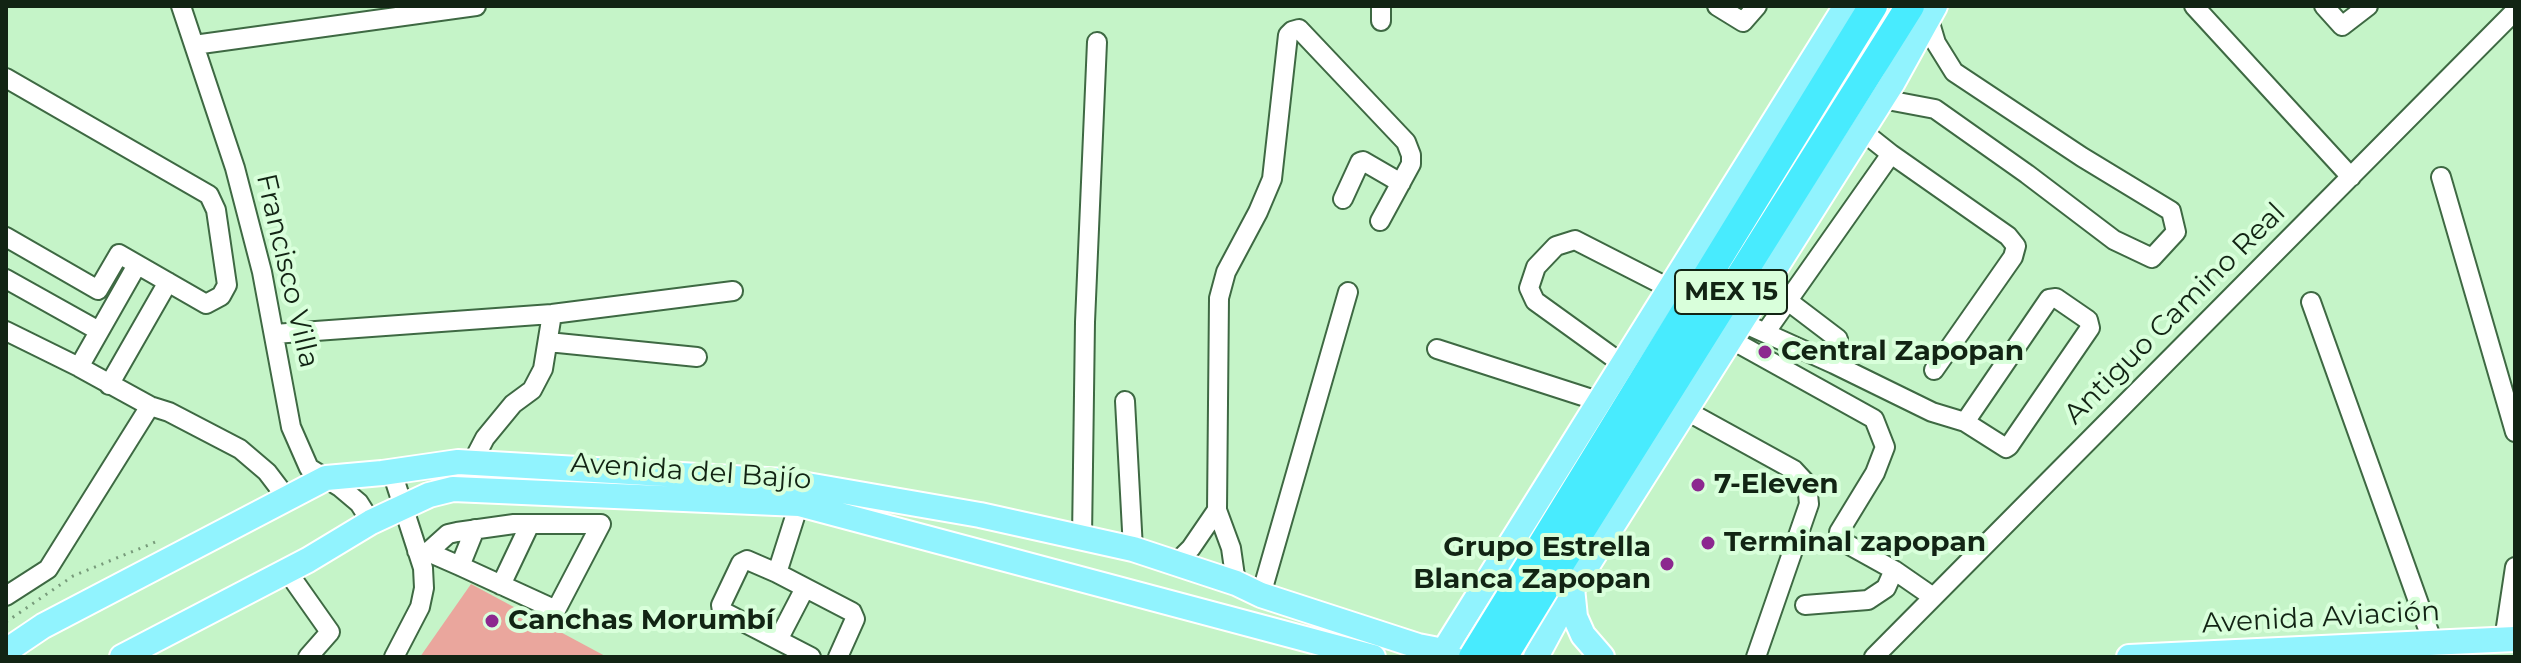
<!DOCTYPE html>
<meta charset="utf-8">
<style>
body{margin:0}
#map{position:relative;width:2521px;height:663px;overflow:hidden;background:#c5f4c8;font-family:Montserrat,sans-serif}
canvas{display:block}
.frame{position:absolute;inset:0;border:8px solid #122414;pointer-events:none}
</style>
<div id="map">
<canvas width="2521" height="663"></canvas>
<div class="frame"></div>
</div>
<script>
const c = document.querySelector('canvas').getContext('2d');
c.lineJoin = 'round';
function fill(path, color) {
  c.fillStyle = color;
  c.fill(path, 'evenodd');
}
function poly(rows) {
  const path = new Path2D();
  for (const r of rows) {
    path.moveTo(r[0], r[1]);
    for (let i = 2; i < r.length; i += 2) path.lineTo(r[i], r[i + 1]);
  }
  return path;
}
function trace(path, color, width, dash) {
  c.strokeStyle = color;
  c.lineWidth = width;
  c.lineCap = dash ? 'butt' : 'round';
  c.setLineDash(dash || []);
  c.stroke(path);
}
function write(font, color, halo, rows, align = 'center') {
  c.font = font + ' Montserrat,sans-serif';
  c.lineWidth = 8;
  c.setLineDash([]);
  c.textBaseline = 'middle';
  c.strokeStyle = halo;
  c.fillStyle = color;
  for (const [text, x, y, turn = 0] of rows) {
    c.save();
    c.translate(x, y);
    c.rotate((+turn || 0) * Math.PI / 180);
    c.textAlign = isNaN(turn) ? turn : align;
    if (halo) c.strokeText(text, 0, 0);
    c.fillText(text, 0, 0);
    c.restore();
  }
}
fill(poly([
 [471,584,607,657,420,657]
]), '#eaa69d');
const minor = poly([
 [181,6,235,168,262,272,291,427,309,468,340,487,359,503,371,522],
 [1717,6,1743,22,1757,6],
 [2194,6,2351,177],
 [2324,6,2342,26,2368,6],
 [1381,21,1381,6],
 [194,45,476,6],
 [6,78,209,195,216,210,227,285,221,296,206,304,119,254,98,290,6,237],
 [1882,99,1935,109,2027,174,2114,240,2152,258,2176,232,2171,211,2082,157,1954,72,1936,43,1928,16],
 [1862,131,1891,154],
 [2441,177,2515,432],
 [1343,199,1360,162,1363,161,1401,183],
 [6,279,99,331],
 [1788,301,1838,339,1824,359],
 [2311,302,2433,643],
 [1741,322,1834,364,1932,412,1965,422,2006,448,2009,446,2090,328,2088,320,2056,298,2049,299,1965,422],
 [6,331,79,367,150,406,169,412,240,449,267,472,286,497],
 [1765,333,1891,154,2008,236,2016,246,2013,257,1934,370],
 [274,334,552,314,733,291],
 [1730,339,1874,419,1885,447,1875,473,1839,532,1840,540,1894,570,1933,597],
 [548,342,697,357],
 [1437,349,1598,401],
 [1621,363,1535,301,1529,288,1536,267,1556,246,1575,240,1669,288],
 [79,367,137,265],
 [109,385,168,282],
 [1125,401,1133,549],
 [1685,410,1794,470,1807,484,1809,504,1756,657],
 [472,463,485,438,513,404,532,390,543,369,552,314],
 [392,472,423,568,424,588,420,607,394,657],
 [1082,538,1085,322,1097,42],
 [417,551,428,552,460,566,556,610,601,524,514,524,457,532,448,534,428,552],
 [1175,564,1191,548,1217,510],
 [460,566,475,529],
 [287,571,330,632,308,657],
 [777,573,799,504],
 [1236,583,1231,548,1217,510,1219,298,1226,272,1258,212,1272,179,1288,35,1292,31,1299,29,1406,142,1411,155,1411,164,1380,221],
 [501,585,530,524],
 [1261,595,1348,292],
 [6,596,48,569,150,406],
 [1805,605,1868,600,1886,588,1894,570],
 [778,640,805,588],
 [2504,640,2515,567],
 [811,657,722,611,721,605,741,563,747,560,777,573,852,612,855,619,838,657],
 [1874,657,2515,11]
]);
const major = poly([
 [1572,588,1575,617,1583,635,1602,657],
 [6,651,43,626,326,478,382,473,458,462,784,481,980,515,1133,549,1236,583,1261,595,1418,646,1474,657],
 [122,657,308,560,371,522,429,495,453,489,799,504,1373,657],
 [1440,657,1846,6],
 [1536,657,1573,588,1893,82,1935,6],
 [2129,657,2515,639]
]);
const highway = poly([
 [1531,563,1873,6],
 [1551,578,1910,6]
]);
trace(minor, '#3e6943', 22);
trace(major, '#fff', 28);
trace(highway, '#fff', 32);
trace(poly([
 [6,622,73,576,158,541]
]), '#789b7b', 3, [2, 6]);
trace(minor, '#fff', 18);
trace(major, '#91f3fe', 24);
trace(highway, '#48ebfe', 28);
const highwayBridge = poly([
 [1473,657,1531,563],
 [1503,657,1551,578]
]);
trace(highwayBridge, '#fff', 32, []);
trace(highwayBridge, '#48ebfe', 28);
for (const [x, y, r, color] of [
 [1765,352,8,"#8c288f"],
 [1698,485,8,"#8c288f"],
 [1708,543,8,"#8c288f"],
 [1667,564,8,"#8c288f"],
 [492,621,8,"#8c288f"]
]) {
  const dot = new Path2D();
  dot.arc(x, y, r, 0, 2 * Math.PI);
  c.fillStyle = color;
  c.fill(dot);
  trace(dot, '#d9ffdb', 3);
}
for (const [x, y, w] of [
 [1731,292,112]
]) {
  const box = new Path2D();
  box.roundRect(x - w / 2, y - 22, w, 44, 6);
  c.fillStyle = '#d9ffdb';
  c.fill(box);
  trace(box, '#122414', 2);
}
write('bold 26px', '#122414', null, [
 ["MEX 15",1731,292]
]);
write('28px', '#122414', '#d9ffdb', [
 ["Francisco Villa",287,271,77],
 ["Antiguo Camino Real",2175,314,-45],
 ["Avenida del Bajío",691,472,4],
 ["Avenida Aviación",2321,618,-3]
]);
write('bold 28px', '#122414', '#d9ffdb', [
 ["Central Zapopan",1781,352],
 ["7-Eleven",1714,485],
 ["Terminal zapopan",1724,543],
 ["Grupo Estrella",1651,548,"right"],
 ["Blanca Zapopan",1651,580,"right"],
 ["Canchas Morumbí",508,621]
], 'left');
</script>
